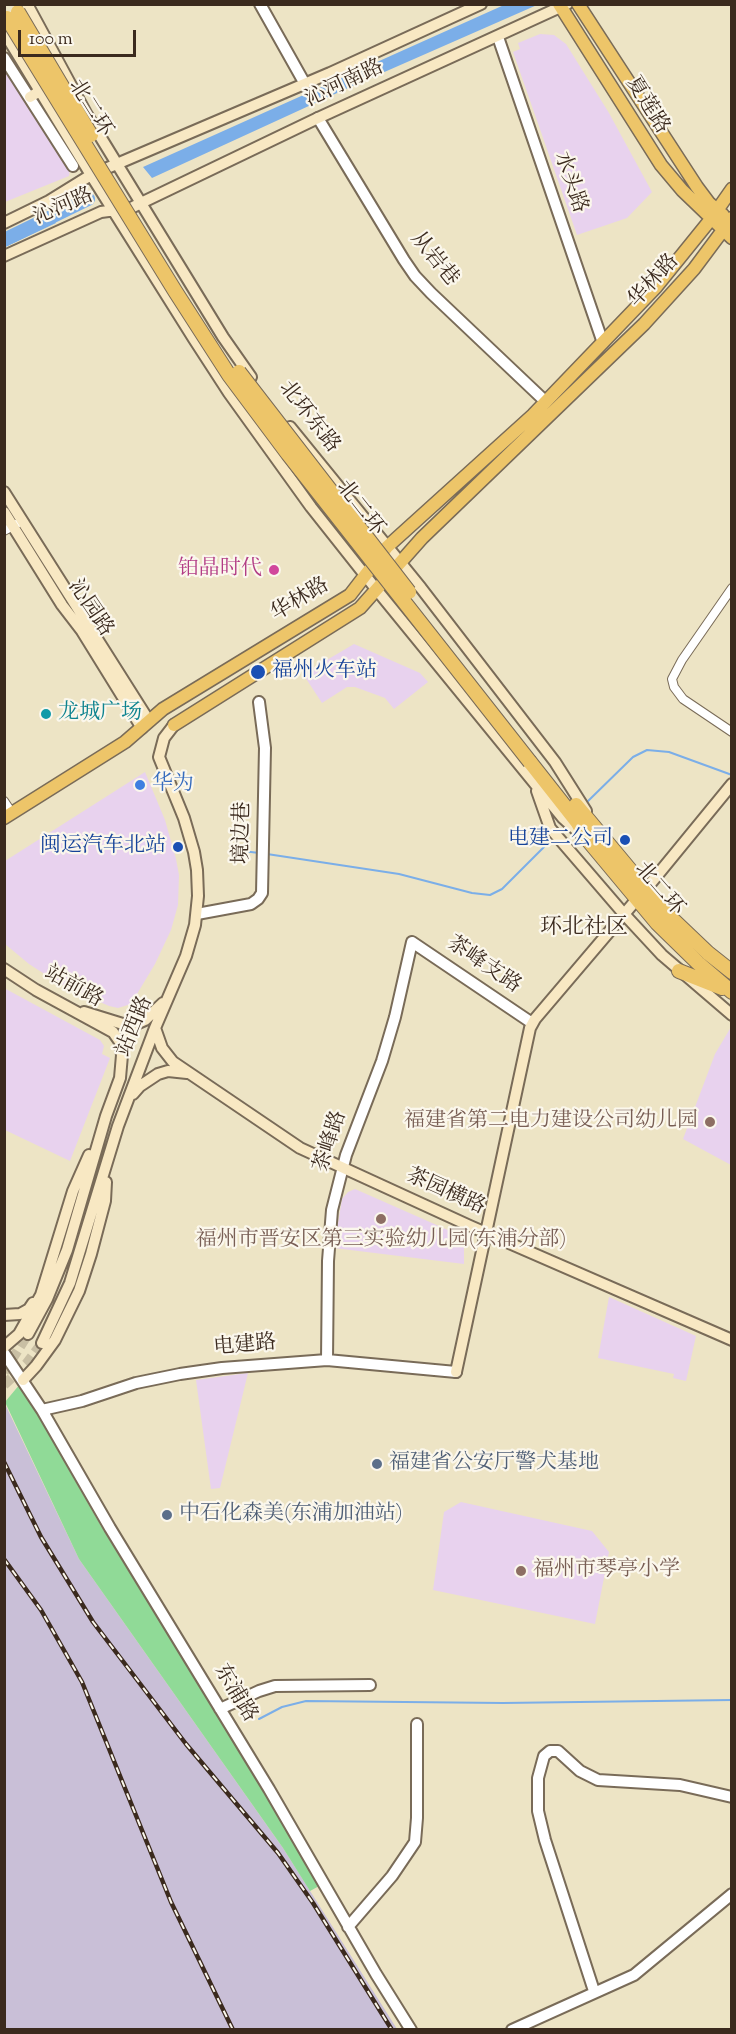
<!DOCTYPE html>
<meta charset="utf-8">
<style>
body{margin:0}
#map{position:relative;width:736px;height:2034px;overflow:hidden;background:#ede4c5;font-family:"Sorts Mill Goudy",serif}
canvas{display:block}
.frame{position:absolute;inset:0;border:6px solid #3b2a1e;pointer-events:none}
.scale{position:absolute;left:18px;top:30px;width:118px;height:27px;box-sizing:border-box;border:3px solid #3b2a1e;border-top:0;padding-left:8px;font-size:18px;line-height:21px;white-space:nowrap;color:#3b2a1e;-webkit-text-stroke:4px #fbf7ec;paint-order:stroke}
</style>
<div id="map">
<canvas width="736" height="2034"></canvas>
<div class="frame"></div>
<div class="scale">100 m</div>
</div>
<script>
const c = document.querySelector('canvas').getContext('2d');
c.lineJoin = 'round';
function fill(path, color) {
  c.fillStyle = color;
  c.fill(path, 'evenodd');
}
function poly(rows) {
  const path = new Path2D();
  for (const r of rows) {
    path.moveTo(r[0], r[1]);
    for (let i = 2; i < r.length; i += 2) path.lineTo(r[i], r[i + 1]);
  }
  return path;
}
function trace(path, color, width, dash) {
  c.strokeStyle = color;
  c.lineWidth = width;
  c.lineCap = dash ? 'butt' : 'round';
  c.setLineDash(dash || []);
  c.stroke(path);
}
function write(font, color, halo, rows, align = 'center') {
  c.font = font + ' "Sorts Mill Goudy","Noto Serif SC",serif';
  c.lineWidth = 4.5;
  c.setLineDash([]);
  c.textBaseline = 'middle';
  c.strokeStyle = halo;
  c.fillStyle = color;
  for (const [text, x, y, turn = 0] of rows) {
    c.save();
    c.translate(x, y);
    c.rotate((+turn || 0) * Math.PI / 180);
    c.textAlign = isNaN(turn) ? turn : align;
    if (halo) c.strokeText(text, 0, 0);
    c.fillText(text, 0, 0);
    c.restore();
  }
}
fill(poly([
 [540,34,554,35,566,44,609,113,652,192,627,218,577,235,513,52,520,49,518,43],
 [4,66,70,169,69,176,5,202],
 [354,644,420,673,428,682,394,709,385,698,355,687,347,687,322,703,303,674],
 [145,772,165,820,176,859,179,875,178,905,171,930,155,964,131,1004,118,1008,109,1006,60,984,29,964,5,944,5,861],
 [4,988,100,1040,104,1046,102,1054,110,1058,70,1161,5,1130],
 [731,1027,732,1028,731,1165,683,1139,715,1054],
 [355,1189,457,1234,464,1243,464,1264,334,1248,342,1199,348,1192],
 [609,1297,696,1336,686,1381,673,1378,674,1374,598,1358],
 [248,1373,220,1488,211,1489,196,1380],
 [461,1502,592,1531,609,1552,595,1624,433,1590,444,1512]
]), '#e8d2ee');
fill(poly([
 [4,1402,79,1559,283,1848,397,2029,5,2029]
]), '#c9bfd7');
fill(poly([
 [20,1384,101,1526,321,1885,310,1891,283,1848,79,1559,5,1402]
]), '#90da97');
fill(poly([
 [504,5,537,5,348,88,152,178,143,167],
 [49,211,56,223,5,247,5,233]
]), '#7baee8');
trace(poly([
 [586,803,633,757,647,750,669,752,732,775],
 [235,850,259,853],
 [267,854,399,874,472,893,490,895,502,889,553,838],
 [259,1719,282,1707,306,1701,503,1703,732,1700]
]), '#7baee8', 2);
trace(poly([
 [4,240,88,199]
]), '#7baee8', 14);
trace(poly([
 [4,1372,28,1334],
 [4,1385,27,1363,42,1343]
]), '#c9bfa4', 10, [10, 5]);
const minor = poly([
 [4,531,22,521],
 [732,588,682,660,672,679,674,687,683,699,732,732],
 [4,801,12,813]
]);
const tertiary = poly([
 [260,4,305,84],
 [498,37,603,343],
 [4,58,73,166],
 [318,118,404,260,415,276,431,293,546,402],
 [197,914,251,904,258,899,262,893,265,748,259,702],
 [4,1353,42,1410,110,1528,269,1789,376,1974,411,2030],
 [327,1360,328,1261,332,1210,346,1155,382,1061,395,1017,412,942,532,1023],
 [42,1410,82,1401,136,1383,180,1374,222,1368,327,1360,456,1372],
 [220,1709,259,1691,275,1686,370,1685],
 [348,1927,392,1876,415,1842,417,1818,417,1724],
 [594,1991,545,1840,538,1811,538,1778,544,1756,550,1751,558,1751,580,1771,598,1780,680,1785,732,1797],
 [512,2030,634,1975,732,1894]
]);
const secondary = poly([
 [27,4,87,115,223,337,251,377],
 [4,32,91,175,194,339,229,393,311,507,376,589,563,818,583,836],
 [30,97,40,91],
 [4,223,49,201,91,175,330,73,481,4],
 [4,256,101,212,131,208,141,203,318,118,567,4],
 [290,427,421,588,555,762,586,811],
 [4,492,149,721],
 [4,512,62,605,82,631,142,728],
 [537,791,550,828,624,914,662,955,732,1015],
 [646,889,732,784],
 [4,969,36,990,113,1032,120,1042,122,1055,120,1078,106,1116,67,1250,47,1299,28,1334],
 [84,1012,126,1025,136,1024,145,1020,163,1003],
 [155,1028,162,1048,173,1062,300,1148,470,1226,732,1340],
 [133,1094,140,1086,158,1074,168,1071,187,1073],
 [4,1315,20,1314,29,1309,33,1303],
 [42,1343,70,1283,118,1126,155,1028,186,956,195,925,198,896,197,870,194,852,184,818,159,757,164,738,174,725],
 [4,1347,19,1334,41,1295,73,1191,89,1155],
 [456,1372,530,1028,535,1019,637,899],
 [23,1380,36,1366,55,1340,79,1291,91,1254,105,1201,106,1182]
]);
const primary = poly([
 [559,4,661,165,682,190,732,238],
 [578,4,697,187,709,203,723,215],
 [174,725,360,608,422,538,644,324,694,269,732,218],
 [4,818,125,742,163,709,350,595,387,547,533,415,656,287,711,219,732,189]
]);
const trunk = poly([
 [530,762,578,823,587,839,657,923,698,963,732,992],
 [576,805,666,913,708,953,732,972],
 [679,971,722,988]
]);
trace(minor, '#796b58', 10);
trace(tertiary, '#796b58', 14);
trace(secondary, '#796b58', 14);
trace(primary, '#796b58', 15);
trace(trunk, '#796b58', 16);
trace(minor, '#fff', 8);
trace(tertiary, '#fff', 10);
trace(secondary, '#f8e8c3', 10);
trace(primary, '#edc569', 12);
trace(trunk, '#edc569', 14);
const rail = poly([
 [4,1462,41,1537,93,1622,186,1744,278,1853,313,1903,392,2030],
 [4,1559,41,1610,82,1682,171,1902,233,2030]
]);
trace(rail, '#3b2a1e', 4.5);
trace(rail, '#fbf7ec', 2, [7]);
const trunkBridge = poly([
 [18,12,91,135],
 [7,18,175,291,229,375,288,454,530,762],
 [239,372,409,592]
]);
trace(trunkBridge, '#796b58', 16, []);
trace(trunkBridge, '#edc569', 14);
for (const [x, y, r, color] of [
 [274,570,6,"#d1479c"],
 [258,672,8,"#1a4fb4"],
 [46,714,6,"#0f9aa8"],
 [140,785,6,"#3f7fe0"],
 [625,840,6,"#1a4fb4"],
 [178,847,6,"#1a4fb4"],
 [710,1122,6,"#8d6e63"],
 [381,1219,6,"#8d6e63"],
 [377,1464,6,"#5c6f8a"],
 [167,1515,6,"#5c6f8a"],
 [521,1571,6,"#8d6e63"]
]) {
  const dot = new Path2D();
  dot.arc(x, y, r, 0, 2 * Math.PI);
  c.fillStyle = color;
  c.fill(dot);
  trace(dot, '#fbf7ec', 2);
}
write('21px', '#3b2a1e', '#fbf7ec', [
 ["沁河南路",345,85,-25],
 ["夏莲路",646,106,58],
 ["北二环",89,109,58],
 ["水头路",569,183,71],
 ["沁河路",64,208,-23],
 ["从岩巷",433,260,51],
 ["华林路",655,282,-48],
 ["北环东路",308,418,52],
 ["北二环",359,509,52],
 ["华林路",301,601,-31],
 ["沁园路",89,609,56],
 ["境边巷",244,833,-89],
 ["北二环",658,890,49],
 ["茶峰支路",483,966,34],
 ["站前路",73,988,29],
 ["站西路",136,1027,-68],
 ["茶峰路",332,1142,-72],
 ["茶园横路",445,1193,24],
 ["电建路",245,1347,-5],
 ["东浦路",234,1694,59]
]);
write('21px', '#b23c85', '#fbf7ec', [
 ["铂晶时代",262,570]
], 'right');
write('21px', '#164399', '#fbf7ec', [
 ["福州火车站",272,672,"left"],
 ["电建二公司",613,840],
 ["闽运汽车北站",166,847]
], 'right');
write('21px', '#0d838f', '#fbf7ec', [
 ["龙城广场",58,714]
], 'left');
write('21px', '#366cbe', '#fbf7ec', [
 ["华为",152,785]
], 'left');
write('21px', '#785e54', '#fbf7ec', [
 ["福建省第二电力建设公司幼儿园",698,1122],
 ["福州市晋安区第三实验幼儿园(东浦分部)",381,1241,"center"],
 ["福州市琴亭小学",533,1571,"left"]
], 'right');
write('21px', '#4e5e75', '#fbf7ec', [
 ["福建省公安厅警犬基地",389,1464],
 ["中石化森美(东浦加油站)",179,1515]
], 'left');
write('22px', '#3b2a1e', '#fbf7ec', [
 ["环北社区",584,929]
]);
</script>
